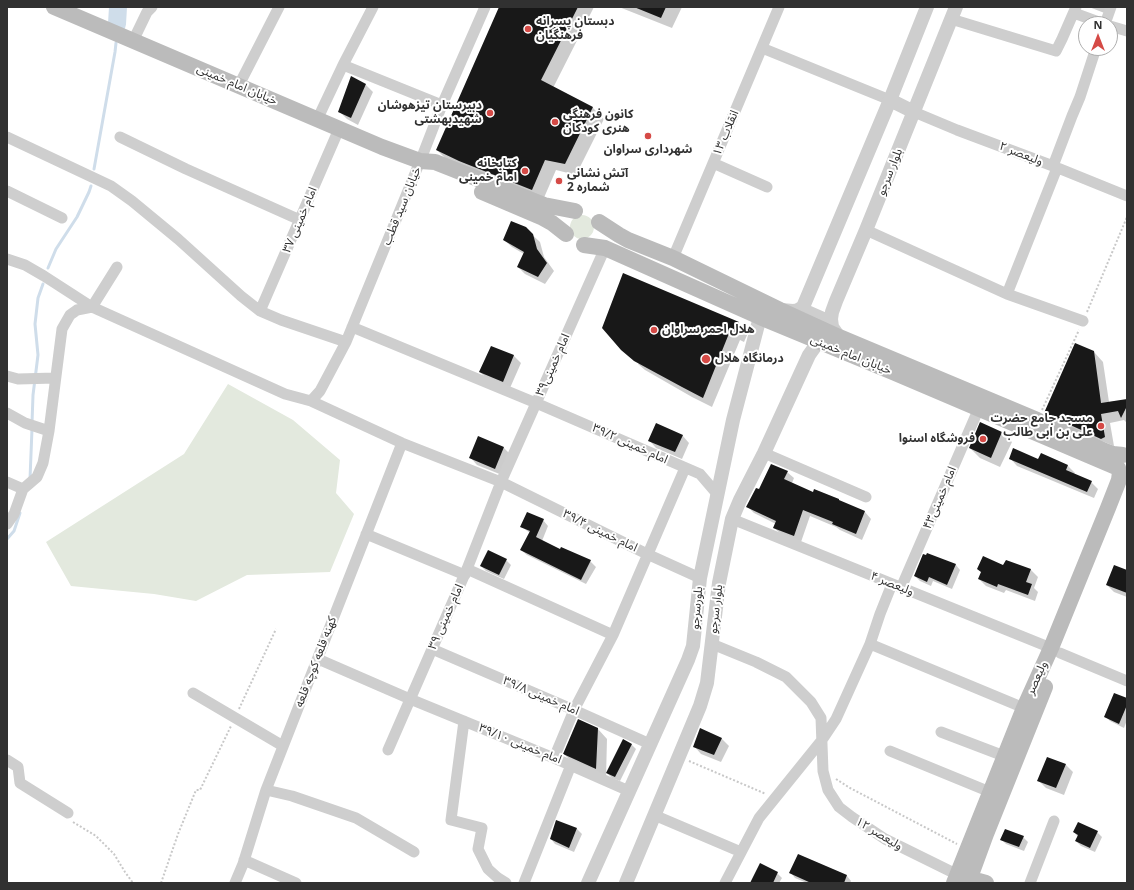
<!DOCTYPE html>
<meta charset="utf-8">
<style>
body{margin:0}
#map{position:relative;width:1134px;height:890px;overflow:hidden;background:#fff;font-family:"Noto Sans",sans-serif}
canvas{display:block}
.frame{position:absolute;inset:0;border:8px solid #313131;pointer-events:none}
.north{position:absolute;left:1078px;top:16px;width:40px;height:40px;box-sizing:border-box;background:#fff;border:1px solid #adadad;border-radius:50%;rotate:0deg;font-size:11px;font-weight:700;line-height:16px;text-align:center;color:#313131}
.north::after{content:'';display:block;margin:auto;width:14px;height:18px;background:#d54a46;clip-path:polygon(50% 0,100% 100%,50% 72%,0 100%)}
</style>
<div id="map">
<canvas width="1134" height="890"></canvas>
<div class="frame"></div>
<div class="north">N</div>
</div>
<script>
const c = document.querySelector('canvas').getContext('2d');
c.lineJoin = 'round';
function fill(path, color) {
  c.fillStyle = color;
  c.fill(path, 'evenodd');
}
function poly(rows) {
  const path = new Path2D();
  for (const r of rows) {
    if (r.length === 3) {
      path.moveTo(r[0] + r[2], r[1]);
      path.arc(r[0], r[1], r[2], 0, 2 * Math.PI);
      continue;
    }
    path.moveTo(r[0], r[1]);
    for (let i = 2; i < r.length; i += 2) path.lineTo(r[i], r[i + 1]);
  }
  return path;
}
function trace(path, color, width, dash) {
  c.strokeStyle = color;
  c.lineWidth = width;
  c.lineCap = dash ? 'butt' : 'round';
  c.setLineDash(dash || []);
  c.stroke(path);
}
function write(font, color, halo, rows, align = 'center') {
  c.font = font + ' "Noto Sans","Noto Sans Arabic",sans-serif';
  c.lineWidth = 4;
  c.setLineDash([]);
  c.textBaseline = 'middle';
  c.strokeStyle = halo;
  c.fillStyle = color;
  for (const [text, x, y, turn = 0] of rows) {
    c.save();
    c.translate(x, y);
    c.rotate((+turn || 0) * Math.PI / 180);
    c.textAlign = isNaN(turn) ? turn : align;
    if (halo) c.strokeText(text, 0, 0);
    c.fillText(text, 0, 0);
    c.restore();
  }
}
fill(poly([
 [582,227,12],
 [228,384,293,420,340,460,336,493,354,514,330,572,247,575,196,601,154,594,71,586,46,542,184,454]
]), '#e3e9de');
fill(poly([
 [500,7,594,7,553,88,593,108,604,119,576,175,556,170,543,200,448,161,437,150],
 [619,7,682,7,672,28],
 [1089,7,1110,7,1107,14],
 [366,85,373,92,358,125,347,119,340,112],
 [525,228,540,242,544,257,554,271,545,284,525,274,518,267,524,254,512,247,504,240],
 [623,274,739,323,748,333,744,342,740,340,712,407,692,397,645,370,638,364,639,363],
 [491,347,514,356,521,363,510,388,487,379,480,372],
 [1094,352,1103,362,1109,402,1127,400,1127,423,1124,420,1110,423,1114,446,1055,422,1045,413],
 [981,424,1002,433,1012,442,1000,467,980,458,970,448],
 [682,435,689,443,682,459,656,448,649,440],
 [479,437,504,448,511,455,502,475,477,465,470,457],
 [1041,454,1068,466,1075,473,1074,474,1091,482,1098,489,1094,498,1017,466,1010,458,1039,460],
 [787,472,794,478,792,483,814,494,841,502,865,512,871,519,862,540,840,530,836,527,810,516,801,542,781,534,774,528,776,524,754,513,748,507,760,490],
 [543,520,548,526,542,541,561,550,562,548,590,561,596,567,586,584,527,555,521,550,530,533,522,527],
 [928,554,956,565,960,570,952,589,933,581,931,586,920,581,915,576],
 [506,560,511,565,504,579,486,571,481,566],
 [1006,561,1031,570,1038,577,1034,588,1038,592,1035,601,1006,590,1004,593,986,586,979,579,1003,566],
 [1127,571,1127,597,1114,592,1107,585],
 [1127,699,1127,720,1124,728,1110,721,1106,717],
 [598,729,607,739,606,778,574,764,564,754],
 [721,738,729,746,721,762,701,754,694,746],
 [631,744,636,749,620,781,612,778,607,773],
 [1066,765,1073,772,1064,795,1046,788,1039,781],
 [557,822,577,829,582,834,574,852,555,844,551,839],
 [1074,832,1097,832,1102,837,1095,852,1081,846,1076,841,1078,837],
 [1023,837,1028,842,1024,851,1006,844,1001,839],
 [798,855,847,876,851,881,850,883,807,883,795,878,791,873],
 [777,873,782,878,779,883,751,883]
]), '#0003');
trace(poly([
 [94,169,115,52,116,43],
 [48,268,56,249,77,217,89,192,91,186],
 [32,423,33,395,38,355,35,324,38,298,43,284],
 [30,479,32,429],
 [7,539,14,531,20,513]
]), '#cfddea', 3);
trace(poly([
 [117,24,118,7]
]), '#cfddea', 18);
fill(poly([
 [499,7,578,7,541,80,593,107,565,164,545,160,532,190,459,161,436,150],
 [634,7,666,7,661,18],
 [351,76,366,84,351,118,338,112],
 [511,221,526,227,533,234,537,249,547,263,538,277,517,267,524,252,503,240],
 [623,273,739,322,735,333,730,331,703,398,682,387,634,361,621,350,602,328],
 [1075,343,1094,351,1101,403,1127,399,1127,406,1121,418,1118,411,1101,414,1105,437,1101,439,1044,413],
 [491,346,514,355,503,382,479,372],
 [980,422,1002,432,991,458,969,448],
 [656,423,683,435,675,452,648,441],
 [478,436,504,447,495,469,469,458],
 [1013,448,1038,459,1041,453,1068,465,1066,470,1092,481,1087,492,1009,459],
 [771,464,788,471,784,479,813,492,814,489,839,499,839,500,865,511,856,534,832,524,833,522,803,510,794,536,773,528,776,521,746,507,756,488,759,489],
 [527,512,544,519,536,537,560,549,561,547,591,560,581,580,520,550,530,531,520,527],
 [488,550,507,559,499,575,480,566],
 [927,553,956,564,947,585,929,577,927,582,914,576,923,554,926,555],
 [983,556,1003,565,1006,560,1031,569,1026,582,1032,584,1028,595,998,584,997,587,978,579,981,572,977,569],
 [1114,565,1127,570,1127,593,1106,585],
 [1114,693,1127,698,1127,705,1119,724,1104,717],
 [578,719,598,728,596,769,563,754],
 [700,728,722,738,714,755,693,747],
 [623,739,632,744,615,777,606,773],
 [1047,757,1066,764,1056,788,1037,781],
 [556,820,577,828,569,848,550,839],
 [1078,822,1098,831,1090,848,1075,841,1078,835,1073,832],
 [1005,829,1024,836,1019,847,1000,840],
 [798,854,847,875,844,883,811,883,789,873],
 [760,863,778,872,773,883,750,883]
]), '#181818');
trace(poly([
 [1087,312,1127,217],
 [1042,410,1079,330],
 [239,709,276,629],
 [689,761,766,794],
 [836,779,850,788,957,844],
 [73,822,96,836,114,854,125,872,133,883],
 [161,883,178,834,196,790,200,790,231,726]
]), '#c8c8c8', 2, [2, 2]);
trace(poly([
 [1074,13,1104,24],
 [951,19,1056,51,1062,39,1076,7],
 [1105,24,1111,7],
 [1110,26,1127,31],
 [133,41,147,12,152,7],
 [762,48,890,100],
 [343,65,442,105],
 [239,85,279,7],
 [914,112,957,130,1053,166,1127,196],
 [317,120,343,65,373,7],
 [7,137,111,186,132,201,178,239,241,296,260,311,281,320,346,342],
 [120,137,186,169,300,220],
 [713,163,767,187],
 [1053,166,1072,116,1080,97,1096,48],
 [7,191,62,218],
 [866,230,1007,294,1083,321],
 [673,258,779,7],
 [7,259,25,265,44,276,92,307,285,394,311,401,402,443,501,482,647,554,700,578],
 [1007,294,1057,168],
 [260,311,339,129],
 [352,327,536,403,700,474,718,495],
 [7,376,18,379,55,378],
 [311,401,320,391,346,342,423,154,442,105,485,7],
 [7,413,25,423,49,431],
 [764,453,866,497],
 [7,482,23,489],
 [732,519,1051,648],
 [7,524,14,514,23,489,37,477,43,463,49,431,62,329,70,315,77,310,92,307,117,267],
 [366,534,465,575],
 [467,569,613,635],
 [901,588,979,408],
 [712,644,756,662,786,677,811,702,821,718,823,771,828,790,839,807,852,817,885,839,958,875],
 [870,644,1024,708],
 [432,649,574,710,650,744],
 [1060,653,1127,681],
 [318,659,410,699,554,758,629,791],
 [193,693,283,746],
 [464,721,451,820,482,828,478,849,488,869,498,878,506,883],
 [941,732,1004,756],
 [388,750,467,569,501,482,605,248],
 [890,751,990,792],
 [554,758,574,710,613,635,685,468],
 [7,760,18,767,20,783,68,813],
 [266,790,292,796,356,818,414,852],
 [654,815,741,852],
 [244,860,296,883],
 [235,883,243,864,266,790,402,443],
 [524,883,571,765],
 [725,883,759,818,822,740,836,719,870,644,880,614,892,584],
 [1030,883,1054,821]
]), '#cecece', 11);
trace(poly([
 [890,100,914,112],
 [803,307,807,312,823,319,831,319],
 [781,310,793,311,798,310,803,307,890,100,927,7],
 [839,337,832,327,831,319,832,312,836,301,866,230,956,7],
 [588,883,688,660,693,646,700,578,709,535,733,420,760,317],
 [626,883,700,706,707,683,719,583,732,519,740,500,764,453,809,355,819,341]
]), '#cecece', 14);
trace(poly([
 [54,7,382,147,420,161,435,162,544,205,575,211],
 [482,192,543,218,552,223,566,234],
 [599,222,619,235,628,240,673,258,780,310,839,337,1037,420,1105,451,1113,454,1123,455],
 [584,245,605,248,760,317,893,372,1118,468],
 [961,876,986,883],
 [954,883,1024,708,1051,648,1108,508,1119,480,1120,472],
 [968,883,986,834,1045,687]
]), '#bbb', 16);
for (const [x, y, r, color] of [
 [528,29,4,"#d54a46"],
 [490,113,4,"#d54a46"],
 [555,122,4,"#d54a46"],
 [648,136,4,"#d54a46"],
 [525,171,4,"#d54a46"],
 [559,181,4,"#d54a46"],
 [654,330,4,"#d54a46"],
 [706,359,5,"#d54a46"],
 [1101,426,4,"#d54a46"],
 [983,439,4,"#d54a46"]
]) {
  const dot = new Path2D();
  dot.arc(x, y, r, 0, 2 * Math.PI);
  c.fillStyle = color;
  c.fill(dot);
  trace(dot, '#fff', 1.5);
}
write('bold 12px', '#313131', '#fff', [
 ["دبستان پسرانه",536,22],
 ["فرهنگیان",536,36],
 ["دبیرستان تیزهوشان",482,106,"right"],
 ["شهیدبهشتی",482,120,"right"],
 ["کانون فرهنگی",563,115],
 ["هنری کودکان",563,129],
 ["شهرداری سراوان",648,150,"center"],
 ["کتابخانه",517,164,"right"],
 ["امام خمینی",517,178,"right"],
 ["آتش نشانی",567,174],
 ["شماره 2",567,188],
 ["هلال احمر سراوان",662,330],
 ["درمانگاه هلال",715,359],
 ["مسجد جامع حضرت",1093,419,"right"],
 ["علی بن ابی طالب",1093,433,"right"],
 ["فروشگاه اسنوا",975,439,"right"]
], 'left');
write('12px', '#313131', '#fff', [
 ["خیابان امام خمینی",237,85,23],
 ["انقلاب ۱۳",726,133,-67],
 ["ولیعصر ۲",1021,154,21],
 ["بلوار سرجو",890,172,-68],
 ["خیابان سید قطب",402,206,-68],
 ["امام خمینی ۳۷",300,220,-67],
 ["خیابان امام خمینی",851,355,22],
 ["امام خمینی۳۹",553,365,-66],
 ["امام خمینی ۳۹/۲",630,444,24],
 ["امام خمینی۴۳",940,498,-67],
 ["امام خمینی ۳۹/۴",600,531,26],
 ["ولیعصر ۴",892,584,22],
 ["بلورسرجو",697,608,-85],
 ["بلوار سرجو",716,609,-83],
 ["امام خمینی ۳۹",446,617,-66],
 ["کهنه قلعه کوچه قلعه",316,662,-69],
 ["ولیعصر",1037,678,-66],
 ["امام خمینی ۳۹/۸",541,696,23],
 ["امام خمینی ۳۹/۱۰",520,744,22],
 ["ولیعصر ۱۲",879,834,31]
]);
</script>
